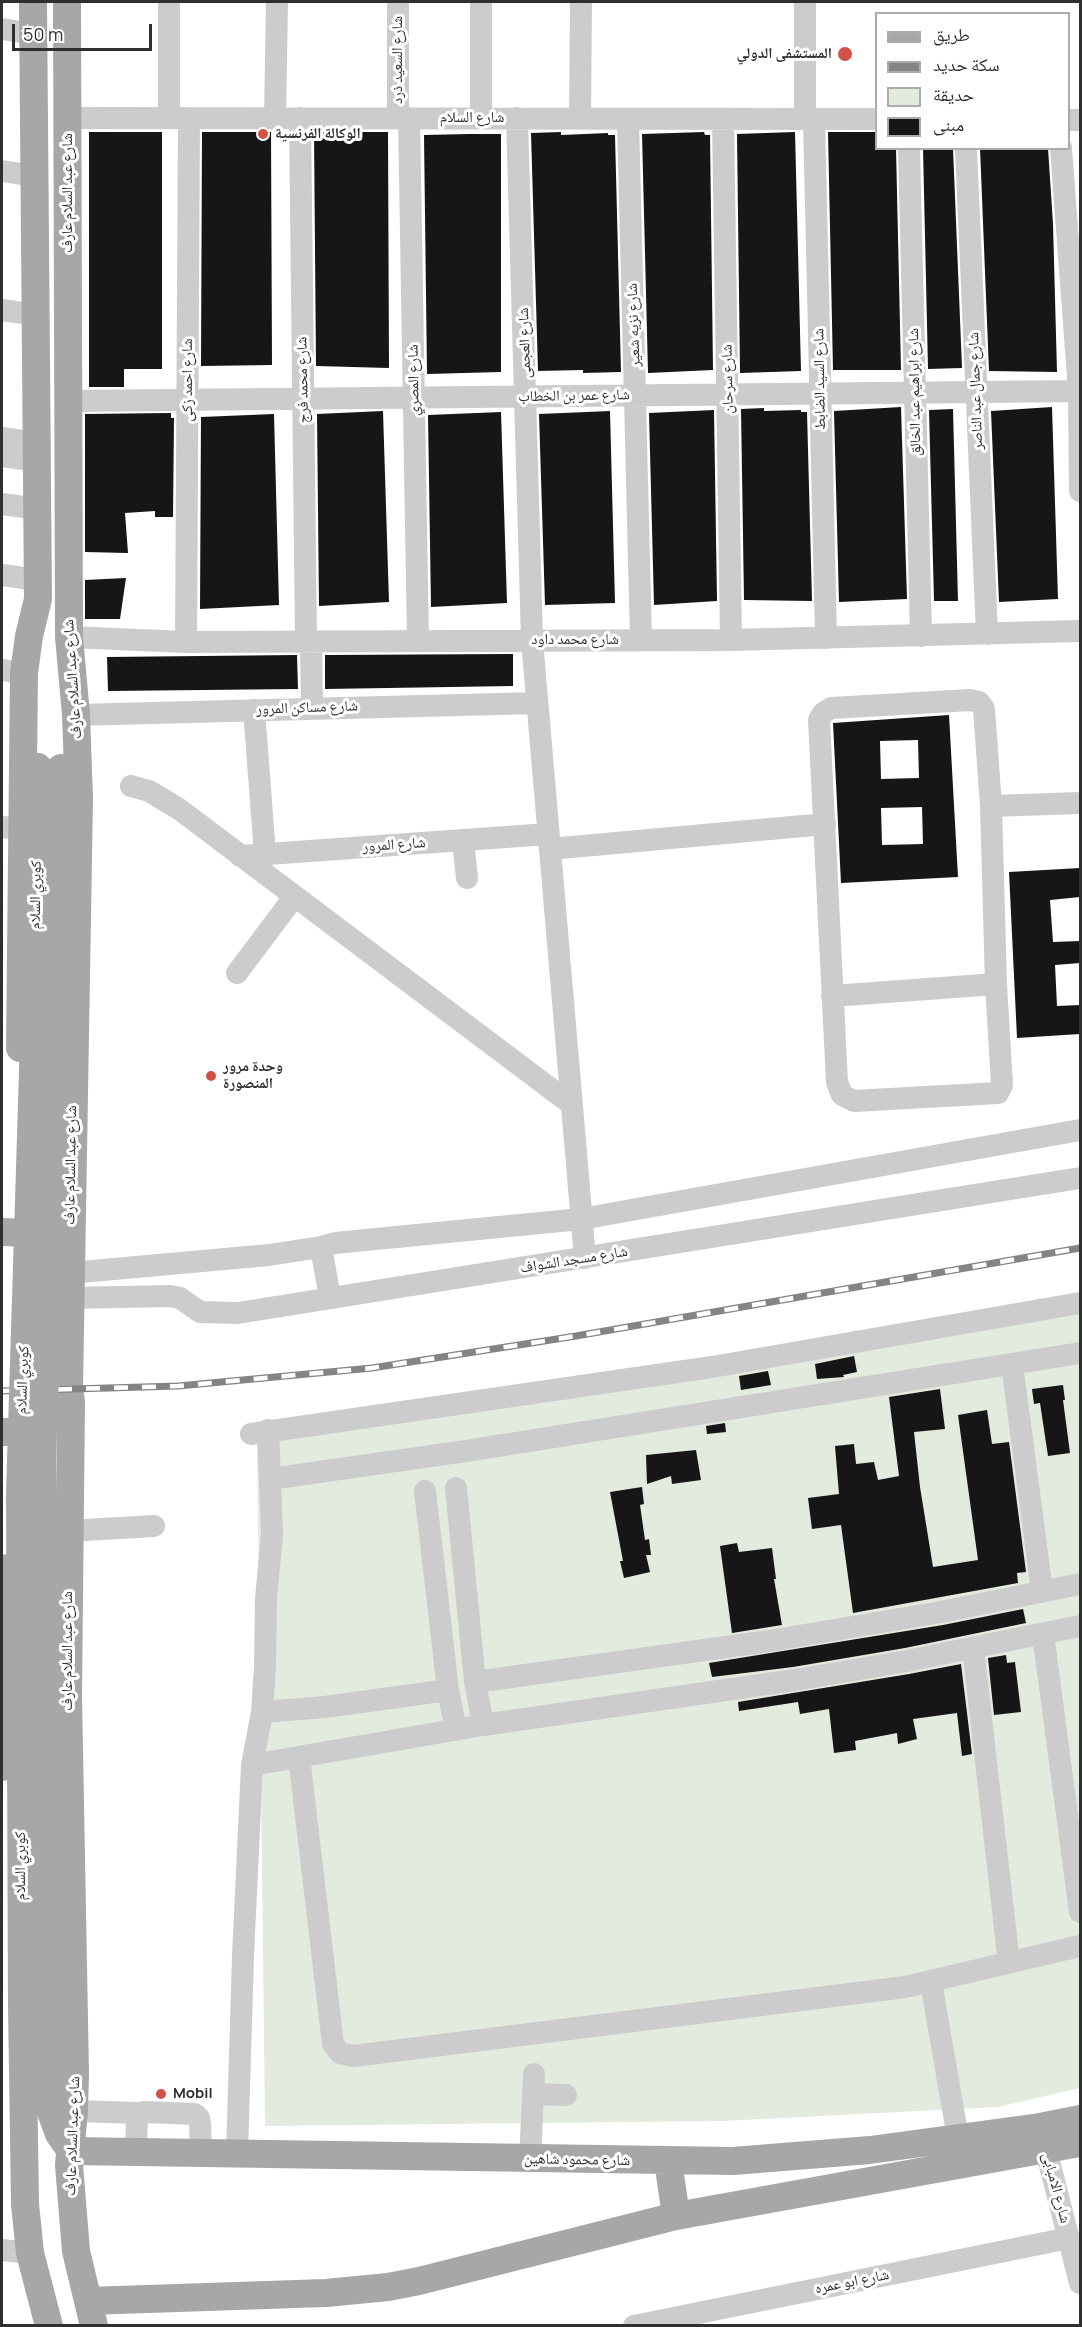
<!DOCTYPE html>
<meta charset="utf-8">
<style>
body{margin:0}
#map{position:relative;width:1082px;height:2327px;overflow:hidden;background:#fff;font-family:Manrope,"Noto Naskh Arabic",sans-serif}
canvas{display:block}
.frame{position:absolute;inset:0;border:3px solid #2f2f2f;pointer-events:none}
.legend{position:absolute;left:875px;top:12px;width:195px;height:138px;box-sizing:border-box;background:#fff;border:2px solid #acacac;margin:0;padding:8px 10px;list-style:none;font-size:18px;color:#2f2f2f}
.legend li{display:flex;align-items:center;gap:12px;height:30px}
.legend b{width:30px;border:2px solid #acacac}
.scale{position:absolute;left:12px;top:24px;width:140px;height:27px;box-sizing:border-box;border:3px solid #2f2f2f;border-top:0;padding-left:8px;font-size:18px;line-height:21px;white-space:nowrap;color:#2f2f2f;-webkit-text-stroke:4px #fff;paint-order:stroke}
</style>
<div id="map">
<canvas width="1082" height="2327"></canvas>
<div class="frame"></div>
<ul class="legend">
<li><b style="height:8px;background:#a7a7a7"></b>طريق</li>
<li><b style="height:8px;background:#848484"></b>سكة حديد</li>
<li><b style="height:16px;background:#e3ebdf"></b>حديقة</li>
<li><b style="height:16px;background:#161616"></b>مبنى</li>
</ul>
<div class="scale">50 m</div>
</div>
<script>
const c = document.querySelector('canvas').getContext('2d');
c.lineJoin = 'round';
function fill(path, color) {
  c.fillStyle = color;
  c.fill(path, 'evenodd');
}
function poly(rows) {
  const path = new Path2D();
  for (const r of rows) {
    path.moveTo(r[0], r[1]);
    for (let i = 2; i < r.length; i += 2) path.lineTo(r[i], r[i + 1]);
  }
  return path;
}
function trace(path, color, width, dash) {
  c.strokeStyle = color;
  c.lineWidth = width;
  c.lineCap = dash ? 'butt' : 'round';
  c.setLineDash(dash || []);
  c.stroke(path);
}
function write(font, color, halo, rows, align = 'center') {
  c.font = font + ' Manrope,"Noto Naskh Arabic",sans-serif';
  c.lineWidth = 6;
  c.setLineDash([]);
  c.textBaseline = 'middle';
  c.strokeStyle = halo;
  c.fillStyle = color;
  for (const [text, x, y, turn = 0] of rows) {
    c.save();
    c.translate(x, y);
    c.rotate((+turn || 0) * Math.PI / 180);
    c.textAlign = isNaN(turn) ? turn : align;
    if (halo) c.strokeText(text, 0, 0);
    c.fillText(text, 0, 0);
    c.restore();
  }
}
fill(poly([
 [1080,1301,1080,2088,998,2107,723,2121,265,2126,257,1445]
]), '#e3ebdf');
fill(poly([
 [89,132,162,132,162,369,124,369,124,387,89,387],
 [202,132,271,132,272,365,201,366],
 [314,132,388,132,389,368,316,366],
 [561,132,561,135,608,133,608,135,615,135,621,372,583,373,583,370,538,371,531,133],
 [704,132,705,135,710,135,713,370,648,373,642,134],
 [795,132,801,371,740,373,737,134],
 [828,132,876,132,876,148,896,148,901,370,833,370],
 [469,134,501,134,501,372,427,374,424,135],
 [923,148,953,148,962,368,928,369],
 [980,148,1048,148,1053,224,1057,372,989,371],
 [901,407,907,599,839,602,834,411],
 [1052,407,1058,599,999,602,991,411],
 [764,408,764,411,801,410,801,412,807,412,812,601,744,600,741,409],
 [953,409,958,601,934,601,929,410],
 [714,410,717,601,654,605,649,413],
 [383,411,389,602,319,606,317,414],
 [610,411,615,603,545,605,539,414],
 [501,412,507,603,431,607,428,415],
 [171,413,171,418,174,418,173,517,155,517,155,511,125,513,128,553,85,552,85,414],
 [274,414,279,605,200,609,201,417],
 [126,578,120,619,85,619,85,580],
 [513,654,513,686,325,689,325,655],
 [297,655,298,689,108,691,107,657],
 [949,715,958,877,841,883,833,723],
 [918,740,919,778,881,779,880,741],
 [922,807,923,844,882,845,881,808],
 [1080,868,1080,897,1050,900,1053,942,1080,941,1080,963,1055,965,1057,1006,1080,1005,1080,1034,1017,1038,1009,872],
 [854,1356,857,1372,843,1375,844,1377,817,1379,815,1364],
 [768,1371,771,1385,741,1390,739,1376],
 [1063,1385,1065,1400,1063,1400,1070,1453,1048,1456,1040,1403,1034,1404,1032,1389],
 [940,1389,945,1429,914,1432,920,1487,933,1567,978,1560,958,1415,987,1410,992,1444,1009,1442,1026,1572,1017,1573,1018,1583,853,1613,841,1525,812,1529,808,1498,839,1494,835,1446,854,1444,856,1464,874,1462,878,1480,899,1476,889,1397],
 [725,1423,726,1432,707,1434,706,1426],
 [696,1450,701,1480,672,1484,671,1476,647,1484,646,1455],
 [642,1487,644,1504,640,1505,645,1540,649,1539,651,1555,646,1555,650,1572,624,1578,620,1561,623,1561,610,1492],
 [737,1543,739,1552,772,1548,776,1579,774,1579,782,1625,732,1633,720,1546],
 [1023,1609,1026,1623,905,1648,793,1667,712,1677,709,1663,943,1625],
 [1006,1655,1007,1663,1015,1662,1021,1712,994,1715,988,1658],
 [961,1664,972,1754,962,1756,957,1713,913,1719,917,1739,898,1744,897,1733,855,1741,856,1750,834,1753,829,1709,800,1714,798,1702,739,1711,738,1702,909,1674]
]), '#161616');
trace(poly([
 [805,2,805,119],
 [2,29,33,34],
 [68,118,876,119],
 [169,118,169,2],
 [275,118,277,2],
 [300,118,306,642],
 [398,118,398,2],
 [409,118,418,641],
 [481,118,481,2],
 [517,118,532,640,585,1258],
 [580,118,581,2],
 [628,119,641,640],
 [723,119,731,640],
 [814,119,826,638],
 [1068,120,1080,120],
 [909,148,921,636],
 [966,148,987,634],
 [1061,148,1079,391,1080,491],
 [2,171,34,176],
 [2,310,36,315],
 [68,401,1079,391],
 [2,438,37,443],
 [2,456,38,461],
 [2,504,38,509],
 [2,575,38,580],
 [69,637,186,642,731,640,1080,631],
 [186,642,189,118],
 [311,642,312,708],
 [2,670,24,673],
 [970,700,979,702,984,709,991,806,996,984,1002,1085,998,1093,854,1101,842,1095,837,1082,819,720,823,713,831,708,970,700],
 [254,710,265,854],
 [76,715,537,703],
 [131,786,149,791,179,809,571,1104],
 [991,806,1080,803],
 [2,827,22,829],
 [463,840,467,878],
 [550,849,825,824],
 [240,856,548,834],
 [237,973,294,897],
 [832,996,996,984],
 [70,1273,269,1255,321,1247],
 [69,1298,171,1296,180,1298,200,1312,238,1313,1080,1178],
 [330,1298,321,1247,335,1243,581,1219,1080,1130],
 [1012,1364,1042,1591],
 [251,1434,712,1367,1080,1303],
 [270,1479,466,1451,1080,1353],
 [456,1488,475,1682],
 [425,1491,448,1690],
 [68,1531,154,1526],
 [1043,1634,1080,1912],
 [973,1648,1009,1963],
 [262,1712,325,1707,448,1690,456,1730],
 [483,1725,475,1682,769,1641,941,1612,1080,1584],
 [299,1757,333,2044,340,2053,353,2056,905,1987,1080,1946],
 [252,1765,483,1725,795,1680,907,1661,1080,1626],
 [931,1982,958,2138],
 [533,2094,566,2095],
 [74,2111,139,2113],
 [1042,2134,1080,2283],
 [136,2152,137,2116,144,2112,195,2114,199,2118,200,2124,201,2153],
 [237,2154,243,1956,252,1765,262,1712,265,1666,266,1599,272,1534,268,1430],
 [530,2159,534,2074],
 [2,2250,30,2253],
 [634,2326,1069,2238]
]), '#ccc', 22);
trace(poly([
 [67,2,69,637,76,715,79,798,69,1389,71,1402,68,1695,75,2073,74,2111,69,2165,76,2251,94,2326],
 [20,1048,24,673,29,636,38,599,33,2],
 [2,1232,53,1234],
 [2,1432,12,1432],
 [2,1767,8,1568],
 [50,2004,48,2097,52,2115,59,2134,71,2151],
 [22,2007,25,2204,30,2253,49,2326],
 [71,2151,733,2161,870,2150,1040,2127,1080,2119],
 [668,2161,676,2216],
 [88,2301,326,2293,388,2287,419,2281,676,2216,1080,2143]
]), '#a7a7a7', 28);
const rail = poly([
 [2,1391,178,1386,372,1368,576,1336,1080,1248]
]);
trace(rail, '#848484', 7);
trace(rail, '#fff', 4.5, [14]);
trace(poly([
 [50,2004,42,1460,50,1231,61,768],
 [22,2007,20,1493,35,1006,38,767]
]), '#a7a7a7', 28);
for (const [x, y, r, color] of [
 [845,54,8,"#d25146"],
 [263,134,6,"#d25146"],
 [211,1076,6,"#d25146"],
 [161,2094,6,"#d25146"]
]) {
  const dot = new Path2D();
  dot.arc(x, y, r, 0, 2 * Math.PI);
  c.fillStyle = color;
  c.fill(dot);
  trace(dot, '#fff', 2);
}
write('bold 15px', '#2f2f2f', '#fff', [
 ["المستشفى الدولي",832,54,"right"],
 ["الوكالة الفرنسية",275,134],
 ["وحدة مرور",223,1067],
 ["المنصورة",223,1084],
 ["Mobil",173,2094]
], 'left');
write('15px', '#2f2f2f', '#fff', [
 ["شارع السعيد ذرد",398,60,-90],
 ["شارع السلام",472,118],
 ["شارع عبد السلام عارف",68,193,-90],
 ["شارع نزيه شعير",634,325,-92],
 ["شارع العجمى",525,343,-92],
 ["شارع سرحان",728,379,-91],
 ["شارع السيد الضابط",820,379,-91],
 ["شارع احمد زكى",188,380,-90],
 ["شارع محمد فرج",303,380,-91],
 ["شارع المصري",414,380,-91],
 ["شارع جمال عبد الناصر",976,391,-92],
 ["شارع ابراهيم عبد الخالق",915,392,-91],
 ["شارع عمر بن الخطاب",574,396,-1],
 ["شارع محمد داود",575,640],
 ["شارع عبد السلام عارف",73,679,-94],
 ["شارع مساكن المرور",307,708,-2],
 ["شارع المرور",394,845,-4],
 ["كوبري السلام",36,895,-89],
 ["شارع عبد السلام عارف",71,1165,-89],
 ["شارع مسجد الشواف",574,1260,-9],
 ["كوبري السلام",23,1380,-88],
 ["شارع عبد السلام عارف",68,1651,-90],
 ["كوبري السلام",21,1866,-90],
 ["شارع عبد السلام عارف",73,2136,-88],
 ["شارع محمود شاهين",577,2160,1],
 ["شارع الامبابى",1056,2188,75],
 ["شارع ابو عمره",852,2282,-11]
]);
</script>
